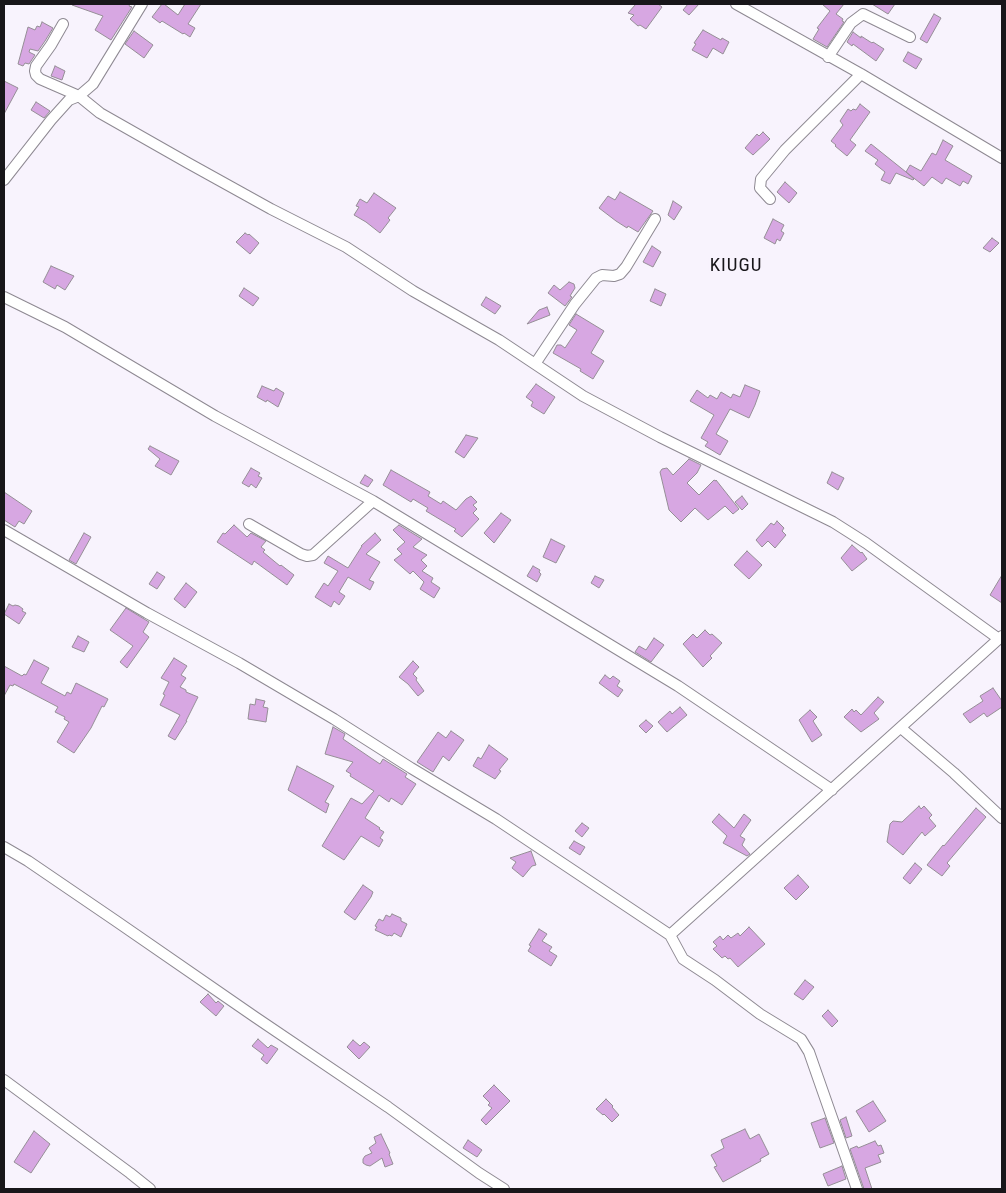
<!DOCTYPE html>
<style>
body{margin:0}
#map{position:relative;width:1006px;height:1193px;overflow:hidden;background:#f8f3fd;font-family:"Roboto Condensed",sans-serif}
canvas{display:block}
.frame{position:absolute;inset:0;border:5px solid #18161a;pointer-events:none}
</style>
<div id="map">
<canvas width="1006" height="1193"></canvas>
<div class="frame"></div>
</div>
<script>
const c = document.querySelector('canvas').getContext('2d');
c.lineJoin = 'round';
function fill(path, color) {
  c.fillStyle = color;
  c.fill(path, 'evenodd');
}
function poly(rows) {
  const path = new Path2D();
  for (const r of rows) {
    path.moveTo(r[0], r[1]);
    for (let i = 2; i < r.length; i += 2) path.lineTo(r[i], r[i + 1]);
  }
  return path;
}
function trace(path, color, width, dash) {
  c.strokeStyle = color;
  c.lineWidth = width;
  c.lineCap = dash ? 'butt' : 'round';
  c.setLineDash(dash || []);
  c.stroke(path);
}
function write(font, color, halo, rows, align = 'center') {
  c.font = font + ' "Roboto Condensed",sans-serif';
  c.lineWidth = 4.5;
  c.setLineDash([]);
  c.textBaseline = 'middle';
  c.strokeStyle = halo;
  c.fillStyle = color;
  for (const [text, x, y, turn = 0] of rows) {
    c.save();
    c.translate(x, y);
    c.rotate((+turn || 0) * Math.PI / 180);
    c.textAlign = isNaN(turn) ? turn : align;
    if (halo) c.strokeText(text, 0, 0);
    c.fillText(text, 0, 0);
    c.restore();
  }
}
const building = poly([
 [72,4,130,4,129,6,132,7,111,40,95,30,103,16,72,5,72,4],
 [162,4,164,4,178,15,185,4,201,4,188,24,195,28,190,37,184,33,183,34,162,21,160,23,152,17,162,4],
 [636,4,658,4,662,7,646,29,640,25,638,26,630,19,634,15,628,13,636,4],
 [688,4,699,4,689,15,683,10,688,4],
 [822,4,844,4,836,14,843,19,842,21,844,22,827,47,813,39,819,29,817,28,830,11,822,4],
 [872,4,895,4,888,14,872,4],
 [934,14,941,18,927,43,920,39,934,14],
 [42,22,53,28,45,41,38,51,30,49,29,52,35,55,29,64,25,63,23,66,18,64,28,27,35,30,37,26,40,27,42,22],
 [703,30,721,40,722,38,729,42,723,54,713,48,707,58,692,50,696,44,694,43,703,30],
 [134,31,153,45,144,58,125,44,134,31],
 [853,32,861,38,861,36,872,43,873,42,884,49,876,61,853,44,852,46,847,42,853,32],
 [908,52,922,59,916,69,903,61,908,52],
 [55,66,65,71,62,80,51,76,55,66],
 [4,81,18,88,4,114,4,81],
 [36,102,50,111,44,118,31,110,36,102],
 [860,104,870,112,850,140,856,145,847,156,835,146,836,145,831,141,843,125,840,121,848,109,851,111,853,109,856,110,860,104],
 [763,132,770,139,753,155,745,148,757,134,759,136,763,132],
 [943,140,953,146,945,160,972,176,968,184,963,181,960,186,946,178,942,184,932,177,924,186,906,172,914,179,913,180,896,173,890,184,881,180,885,172,875,164,878,160,865,151,871,144,906,172,910,165,921,171,932,153,936,155,943,140],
 [785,182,797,193,789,203,777,192,785,182],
 [620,192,653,211,638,232,628,226,627,228,616,221,599,208,608,196,615,200,620,192],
 [374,193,396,208,388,218,390,220,380,233,366,222,354,215,359,207,356,206,360,199,367,203,374,193],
 [673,201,682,207,674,220,668,215,673,201],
 [773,219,784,225,781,231,784,233,780,241,777,239,775,244,764,238,773,219],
 [245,233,248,235,249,234,259,243,250,254,236,242,245,233],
 [992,238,999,243,990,252,983,248,992,238],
 [652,246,661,252,653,267,643,262,652,246],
 [51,266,74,276,65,290,57,285,55,289,43,282,51,266],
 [569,282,574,284,575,288,570,296,572,297,565,306,548,293,554,285,560,290,569,282],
 [244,288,259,298,253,306,239,296,244,288],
 [655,289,666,294,661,306,650,301,655,289],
 [486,297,501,306,495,314,481,305,486,297],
 [547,307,550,315,527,324,539,310,547,307],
 [576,314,604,331,591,353,604,361,593,379,580,371,581,369,553,353,557,345,561,345,565,348,577,330,569,325,576,314],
 [536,384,555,397,544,414,531,406,533,402,526,397,536,384],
 [745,385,760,391,755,405,749,418,730,409,716,434,728,441,720,455,705,446,708,442,701,438,714,415,690,401,697,390,708,398,710,395,717,399,721,392,731,398,733,394,740,397,745,385],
 [262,386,274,391,276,388,284,393,278,407,267,400,266,402,257,397,262,386],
 [466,435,478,438,464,458,455,452,466,435],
 [150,446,179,461,171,475,155,466,160,459,148,449,150,446],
 [689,459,701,465,697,473,687,483,699,495,714,480,716,481,716,480,739,509,733,514,725,506,708,520,695,508,681,522,669,510,660,472,662,469,667,468,673,475,689,459],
 [251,468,260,473,258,476,262,478,256,488,251,484,249,487,242,483,251,468],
 [391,470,430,492,428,496,441,504,443,501,456,510,466,499,471,496,477,502,473,505,477,509,473,513,479,519,462,537,454,531,456,529,426,511,428,508,413,499,411,502,383,485,391,470],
 [832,472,844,478,838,490,827,483,832,472],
 [365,475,373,480,368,487,360,483,365,475],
 [4,492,32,511,24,524,19,521,15,527,4,520,4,492],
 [742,496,748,504,742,510,735,502,742,496],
 [501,513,511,520,494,543,484,533,501,513],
 [777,521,784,528,782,531,786,535,775,548,768,541,762,547,756,540,771,523,774,525,777,521],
 [234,525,247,537,251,533,266,541,261,547,265,550,263,552,280,566,281,565,294,575,287,585,254,561,252,565,217,542,223,533,225,534,234,525],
 [399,525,422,539,413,547,427,555,421,560,427,566,422,571,433,578,431,582,440,588,434,598,420,589,424,582,413,571,410,574,394,560,402,554,397,549,405,542,393,530,399,525],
 [84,533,91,537,76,564,69,560,84,533],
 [375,533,381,540,366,554,380,562,369,580,374,582,370,590,348,577,339,592,345,596,339,605,334,601,331,607,315,597,324,583,328,586,338,571,324,563,328,556,348,568,362,546,361,546,375,533],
 [551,539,565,546,556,563,543,557,551,539],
 [852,545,861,553,862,552,867,559,852,571,841,558,852,545],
 [747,551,762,565,749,579,734,565,747,551],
 [533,566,540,570,539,572,541,574,537,582,527,576,533,566],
 [157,572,165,577,157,589,149,584,157,572],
 [1002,575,1002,603,990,595,1002,575],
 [595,576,604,580,599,588,591,583,595,576],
 [186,583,197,592,185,608,174,599,186,583],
 [9,604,13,606,15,605,19,606,23,609,22,611,26,613,19,624,4,614,9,604],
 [126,608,149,622,143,632,149,637,127,668,120,662,133,646,110,630,126,608],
 [705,630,710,635,712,634,722,643,710,656,712,658,703,667,683,644,693,634,697,638,705,630],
 [78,636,89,642,84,652,72,647,78,636],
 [654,638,664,645,651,662,635,652,639,646,646,650,654,638],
 [174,658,187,666,181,675,186,678,180,687,186,690,186,692,198,697,186,721,187,721,175,740,168,736,180,715,160,705,165,695,163,694,169,682,161,678,174,658],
 [34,660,49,668,41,683,65,696,67,692,71,694,76,683,108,699,104,707,102,706,91,728,74,753,57,742,69,722,64,719,65,717,55,712,58,707,14,684,13,686,10,685,4,696,4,666,22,676,24,674,26,675,34,660],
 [413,661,419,667,413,674,417,678,416,680,424,691,418,696,408,684,399,677,413,661],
 [605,675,610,679,613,676,620,681,617,686,623,690,618,697,599,683,605,675],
 [993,688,1002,701,1002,707,987,717,984,713,970,723,963,714,983,701,980,696,993,688],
 [878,697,884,702,874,713,879,719,861,732,844,717,852,709,854,712,856,710,861,715,878,697],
 [256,699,265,701,263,707,268,708,266,722,248,719,250,704,255,705,256,699],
 [680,707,687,715,667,732,658,722,670,711,672,714,680,707],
 [810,710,817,717,813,721,822,735,812,742,799,720,810,710],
 [646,720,653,726,646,733,639,726,646,720],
 [333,727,345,734,343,739,371,758,380,764,383,759,407,774,405,777,416,784,402,805,391,798,389,802,379,795,365,818,380,828,379,829,384,832,380,838,383,840,379,847,361,836,344,860,322,846,351,798,362,804,374,791,350,776,351,774,346,771,353,762,325,754,333,727],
 [451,731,464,740,449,761,443,756,433,772,417,762,438,732,446,738,451,731],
 [489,745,508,759,499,770,501,771,495,779,473,766,478,757,481,759,489,745],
 [297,766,334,786,325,802,329,804,326,813,288,790,297,766],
 [919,806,921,809,924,806,932,815,929,818,936,826,925,836,922,832,903,855,887,842,890,824,893,821,902,822,919,806],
 [976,808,986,817,947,863,950,866,942,876,927,865,943,845,944,846,976,808],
 [719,814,734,828,744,814,751,820,740,836,745,839,742,845,750,854,747,856,723,843,727,836,712,822,719,814],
 [582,823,589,828,582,837,575,831,582,823],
 [574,841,585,847,580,855,569,848,574,841],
 [531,851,536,865,532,866,523,877,512,868,516,862,510,858,531,851],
 [915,863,922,869,910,884,903,878,915,863],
 [798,875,809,887,796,900,784,888,798,875],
 [363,885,373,892,371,897,355,920,344,912,363,885],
 [392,914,401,918,401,921,407,924,401,937,394,933,392,936,389,935,388,936,375,930,377,927,375,926,379,919,383,921,386,915,390,917,392,914],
 [749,927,765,944,738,967,730,958,728,959,725,956,722,958,713,949,717,946,713,942,720,936,723,940,728,935,731,938,738,933,740,936,749,927],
 [539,929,547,934,542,941,552,947,549,951,557,956,551,966,528,951,531,946,529,945,539,929],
 [805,980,814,987,803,1000,794,994,805,980],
 [208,994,216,1003,218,1001,224,1006,216,1016,200,1002,208,994],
 [828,1010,838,1021,832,1027,822,1016,828,1010],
 [258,1039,268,1048,271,1045,278,1049,267,1064,261,1059,264,1055,252,1046,258,1039],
 [353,1040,360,1046,364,1042,370,1047,359,1059,347,1047,353,1040],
 [494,1085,510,1101,486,1125,481,1120,492,1108,488,1105,490,1103,483,1096,494,1085],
 [606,1099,613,1106,612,1107,619,1115,612,1122,604,1114,603,1115,596,1109,606,1099],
 [873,1101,886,1121,869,1132,856,1111,873,1101],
 [846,1117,852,1136,846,1138,840,1120,846,1117],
 [825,1118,834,1143,820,1148,811,1123,825,1118],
 [745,1129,750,1139,759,1134,769,1154,760,1159,761,1161,723,1182,714,1167,717,1166,711,1155,724,1148,721,1140,745,1129],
 [34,1131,50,1144,31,1173,14,1162,34,1131],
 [381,1134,390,1153,389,1154,393,1164,385,1167,382,1158,370,1166,366,1165,363,1163,363,1159,365,1156,372,1153,369,1148,376,1143,374,1137,381,1134],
 [468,1140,482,1150,477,1157,463,1148,468,1140],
 [875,1141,878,1146,881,1145,884,1153,878,1155,881,1162,865,1168,872,1189,864,1189,850,1149,857,1146,858,1148,875,1141],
 [842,1166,846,1179,828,1186,823,1174,842,1166]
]);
fill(building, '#d7a7e2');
trace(building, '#958e96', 1);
const minor = poly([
 [736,4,861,74,1002,158],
 [63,24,51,45,36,66,35,71,36,75,40,79,79,96,100,113,188,163,271,209,346,247,413,291,499,340,583,396,660,437,833,522,866,543,999,639],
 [828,57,851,23,863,14,910,37],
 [4,180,51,120,69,100,79,96,93,84,142,4],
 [770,199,760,188,761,179,785,150,861,74],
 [4,297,65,327,215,416,373,501,536,600,678,686,832,790],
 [535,364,575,304,596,278,602,275,614,276,620,274,626,267,655,219],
 [249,524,301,554,307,556,313,555,373,501],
 [4,530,147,613,239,663,334,719,411,768,496,819,670,935,683,959,715,980,760,1014,801,1039,809,1052,857,1189],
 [901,728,954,773,1002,818],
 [4,847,28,861,116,921,255,1017,388,1107,479,1173,504,1189],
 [670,935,1002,636],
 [4,1080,130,1173,150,1189]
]);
trace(minor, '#8e8992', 12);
trace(minor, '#fff', 10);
c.letterSpacing = '1px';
write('19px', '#18161a', '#f8f3fd', [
 ["KIUGU",736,266]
]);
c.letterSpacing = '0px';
</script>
